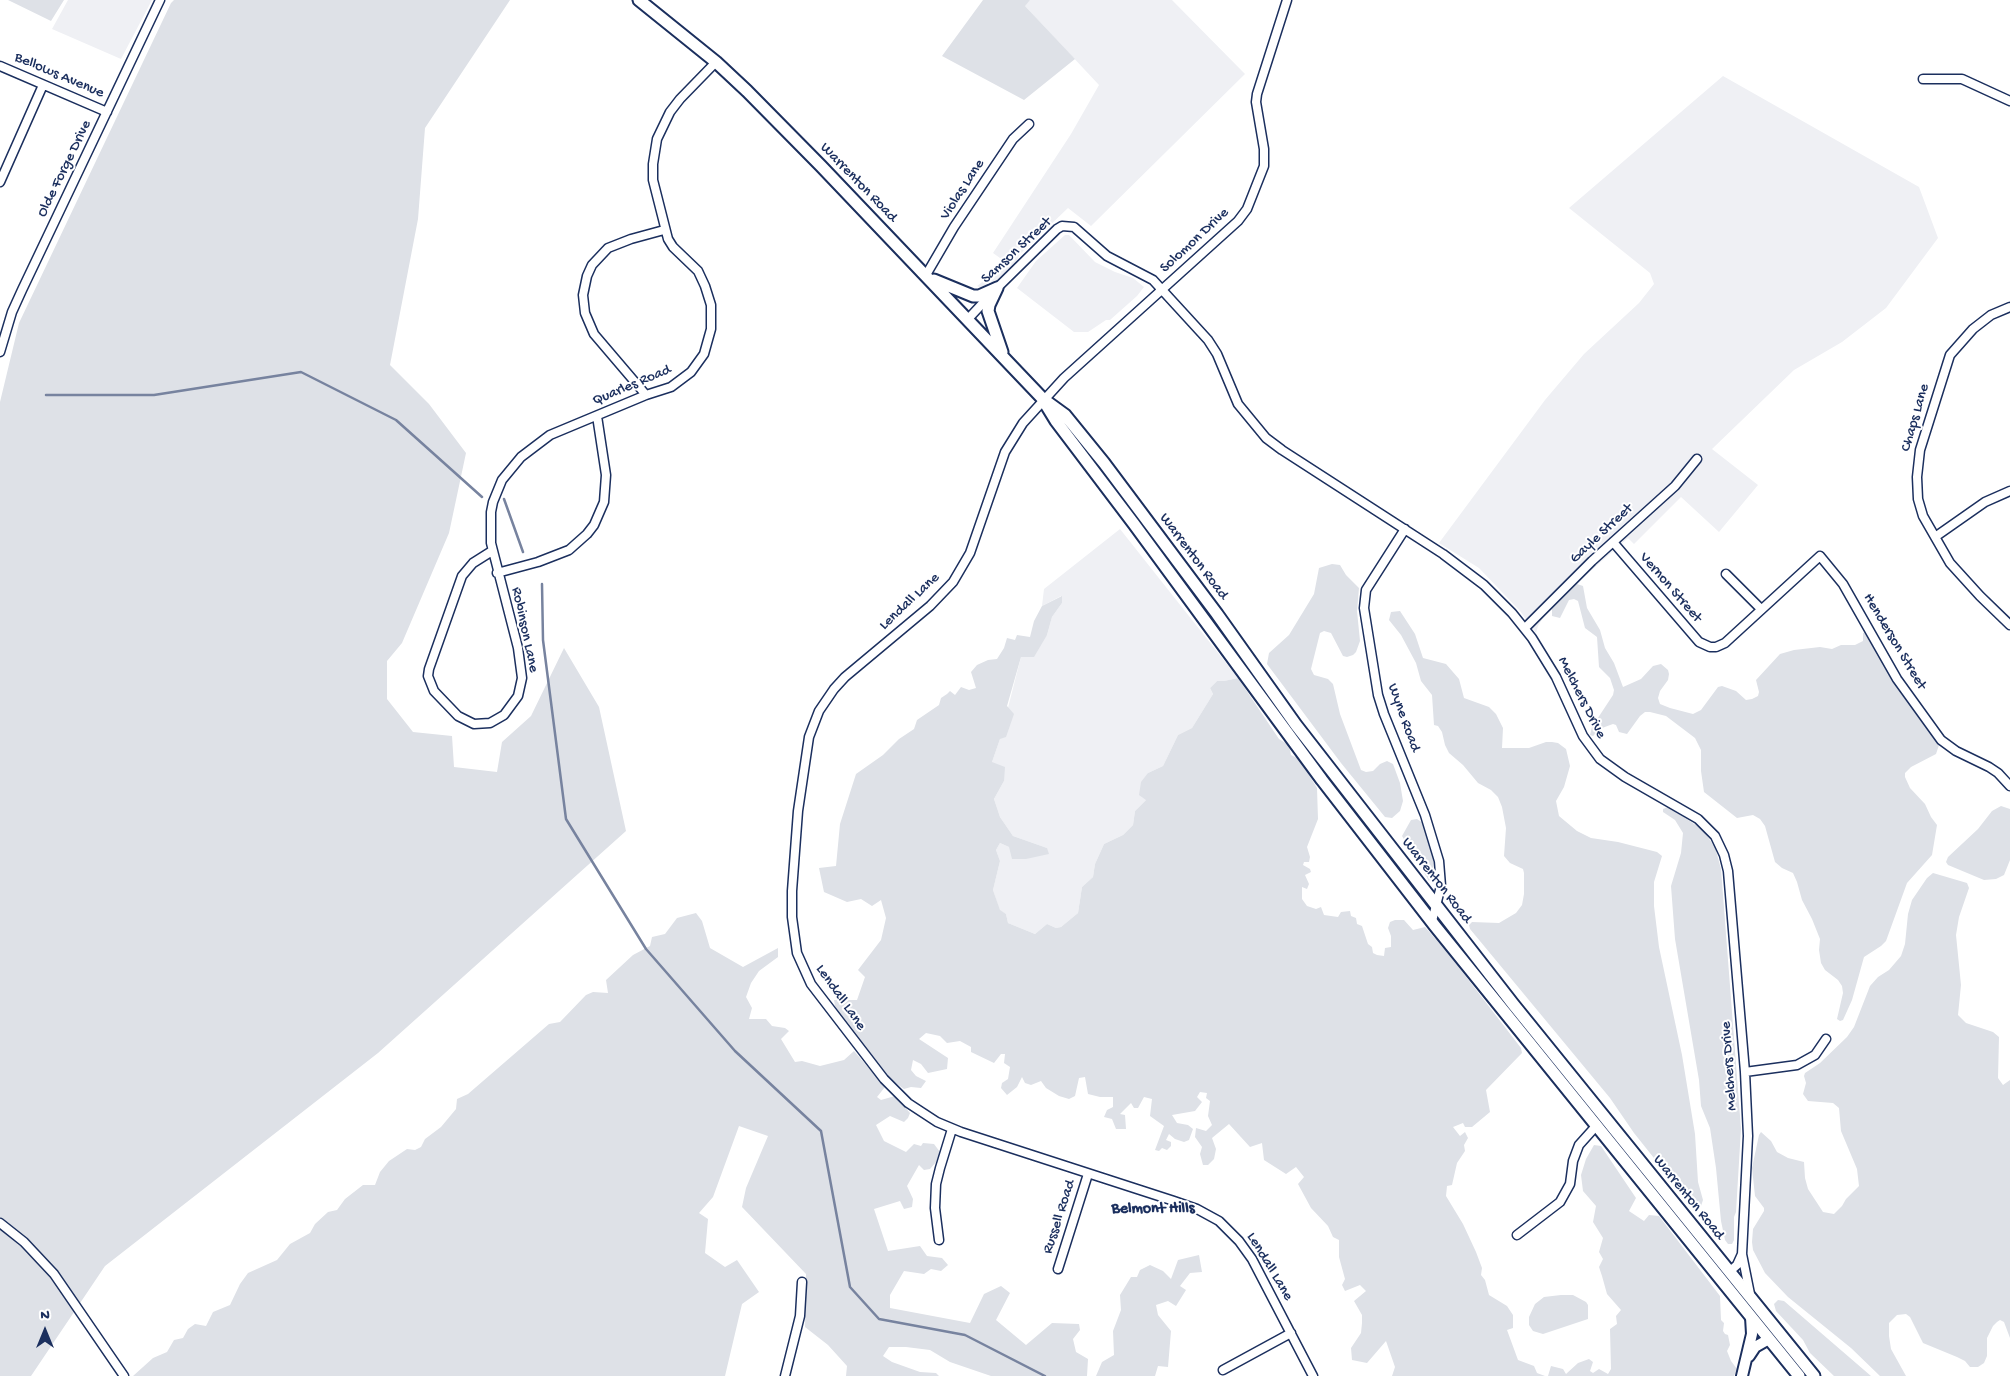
<!DOCTYPE html>
<style>
body{margin:0}
#map{position:relative;width:2010px;height:1376px;overflow:hidden;background:#fff;font-family:"Gochi Hand",sans-serif}
canvas{display:block}
.north{position:absolute;left:20px;top:1306px;width:50px;height:50px;-webkit-text-stroke:4px #fff;paint-order:stroke;rotate:0deg;font-size:14px;font-weight:700;line-height:20px;text-align:center;color:#1b2f5e}
.north::after{content:'';display:block;margin:auto;width:18px;height:22px;background:#1b2f5e;clip-path:polygon(50% 0,100% 100%,50% 72%,0 100%)}
</style>
<div id="map">
<canvas width="2010" height="1376"></canvas>
<div class="north">N</div>
</div>
<script>
const c = document.querySelector('canvas').getContext('2d');
c.lineJoin = 'round';
function fill(path, color) {
  c.fillStyle = color;
  c.fill(path, 'evenodd');
}
function poly(rows) {
  const path = new Path2D();
  for (const r of rows) {
    path.moveTo(r[0], r[1]);
    for (let i = 2; i < r.length; i += 2) path.lineTo(r[i], r[i + 1]);
  }
  return path;
}
function trace(path, color, width, dash) {
  c.strokeStyle = color;
  c.lineWidth = width;
  c.lineCap = dash ? 'butt' : 'round';
  c.setLineDash(dash || []);
  c.stroke(path);
}
function write(font, color, halo, rows, align = 'center') {
  c.font = font + ' "Gochi Hand",sans-serif';
  c.lineWidth = 4;
  c.setLineDash([]);
  c.textBaseline = 'middle';
  c.strokeStyle = halo;
  c.fillStyle = color;
  for (const [text, x, y, turn = 0] of rows) {
    c.save();
    c.translate(x, y);
    c.rotate((+turn || 0) * Math.PI / 180);
    c.textAlign = isNaN(turn) ? turn : align;
    if (halo) c.strokeText(text, 0, 0);
    c.fillText(text, 0, 0);
    c.restore();
  }
}
fill(poly([
 [68,0,152,0,121,59,52,29],
 [1030,0,1172,0,1245,74,1091,226,1068,208,1020,254,998,297,977,286,1007,263,993,253,1071,134,1099,85,1024,5],
 [1723,76,1919,187,1938,238,1886,308,1842,342,1794,370,1712,449,1758,485,1719,532,1681,497,1634,544,1628,538,1570,589,1546,613,1538,626,1536,633,1520,611,1479,568,1439,543,1545,400,1584,354,1639,303,1654,284,1650,273,1569,208],
 [1065,235,1069,235,1095,262,1115,272,1133,278,1144,287,1137,296,1110,320,1106,320,1088,332,1074,332,1017,288,1036,261],
 [1120,529,1238,678,1224,681,1217,681,1210,688,1213,694,1192,728,1178,735,1163,766,1148,773,1146,800,1135,811,1133,825,1123,835,1104,844,1095,864,1093,877,1082,887,1078,913,1061,927,1056,928,1047,924,1035,934,1008,923,1006,914,1000,911,993,890,1000,861,996,850,1000,843,1009,847,1047,848,1013,836,1000,817,994,799,1004,781,992,762,1000,739,1021,657,1047,635,1052,617,1062,603,1061,596,1042,606,1044,589]
]), '#eff0f4');
fill(poly([
 [8,0,64,0,51,21],
 [174,0,510,0,425,128,418,219,390,365,429,404,466,453,449,533,402,643,387,661,387,699,413,732,452,736,454,767,497,772,502,742,531,716,564,648,599,707,626,831,378,1053,105,1266,31,1376,0,1376,0,402,19,323,171,3],
 [983,0,1030,0,1025,6,1075,59,1024,100,942,56],
 [1332,564,1340,565,1346,575,1359,588,1357,611,1360,641,1356,652,1353,655,1347,657,1343,656,1331,633,1324,631,1320,633,1311,669,1314,675,1328,679,1333,684,1340,714,1361,770,1366,772,1373,771,1380,764,1387,761,1393,764,1400,783,1403,801,1400,811,1392,818,1385,817,1341,763,1267,664,1269,653,1289,635,1314,594,1319,568],
 [1577,584,1583,586,1587,608,1600,630,1605,648,1614,663,1623,687,1641,679,1653,666,1661,664,1668,670,1669,674,1668,680,1660,691,1658,698,1660,704,1670,708,1693,714,1701,710,1718,687,1722,686,1736,691,1746,700,1752,699,1758,696,1759,692,1756,680,1780,654,1794,650,1820,647,1832,649,1841,645,1855,645,1863,641,1863,633,1867,631,1896,680,1939,745,1936,754,1911,767,1905,773,1905,777,1910,788,1925,804,1931,817,1937,825,1932,855,1907,883,1886,941,1881,946,1864,957,1852,1000,1843,1020,1840,1021,1837,1019,1843,993,1842,986,1838,980,1825,970,1821,963,1819,950,1820,939,1812,919,1802,900,1797,882,1793,873,1782,868,1775,862,1765,826,1760,819,1753,815,1737,818,1704,792,1701,771,1701,750,1695,738,1666,716,1650,712,1645,712,1640,716,1627,734,1619,732,1616,725,1613,724,1602,728,1593,736,1590,735,1592,727,1613,695,1614,690,1610,678,1599,667,1597,637,1585,628,1578,601,1574,599,1569,600,1560,618,1552,616,1552,609],
 [1062,596,1062,603,1052,617,1047,635,1034,657,1021,657,1007,706,1014,714,1006,737,1000,739,992,762,1005,767,1004,781,994,799,1000,817,1013,836,1047,848,1049,854,1026,859,1012,859,1009,847,1000,843,996,850,1000,861,993,890,1000,910,1006,914,1008,923,1035,934,1047,924,1056,928,1061,927,1078,913,1082,887,1093,877,1095,864,1104,844,1123,835,1133,825,1135,811,1146,800,1139,795,1141,782,1148,773,1163,766,1178,735,1192,728,1213,694,1210,688,1217,681,1224,681,1238,678,1279,739,1289,745,1291,755,1299,759,1317,788,1318,819,1307,847,1310,857,1309,862,1304,862,1303,865,1310,869,1311,872,1305,875,1309,884,1307,889,1302,887,1302,899,1307,906,1316,909,1321,907,1324,915,1338,917,1341,912,1350,911,1351,916,1356,918,1357,924,1362,926,1368,944,1372,947,1373,953,1377,955,1384,956,1385,948,1391,947,1391,936,1388,928,1390,922,1395,920,1404,920,1413,930,1425,927,1447,952,1521,1048,1522,1053,1486,1090,1490,1112,1472,1127,1465,1127,1463,1123,1453,1127,1460,1136,1465,1132,1468,1138,1464,1145,1465,1151,1457,1163,1452,1185,1447,1186,1446,1196,1463,1224,1476,1252,1482,1268,1481,1275,1485,1280,1489,1295,1507,1306,1513,1315,1513,1328,1507,1330,1518,1360,1534,1366,1537,1373,1545,1376,1392,1376,1395,1367,1386,1341,1367,1363,1352,1360,1351,1348,1361,1333,1362,1323,1362,1315,1354,1301,1366,1291,1360,1285,1345,1291,1342,1285,1345,1279,1339,1257,1339,1240,1333,1237,1328,1226,1311,1208,1298,1184,1304,1177,1296,1167,1286,1174,1264,1160,1262,1143,1250,1147,1229,1124,1212,1138,1216,1149,1214,1159,1208,1165,1203,1165,1200,1154,1202,1147,1195,1137,1196,1128,1206,1131,1212,1125,1208,1116,1210,1101,1206,1098,1207,1093,1200,1092,1197,1097,1202,1102,1195,1111,1172,1115,1177,1123,1188,1125,1193,1129,1189,1140,1184,1142,1175,1139,1169,1134,1166,1140,1171,1142,1171,1146,1167,1150,1162,1148,1159,1151,1155,1150,1164,1126,1150,1116,1152,1099,1144,1097,1138,1108,1134,1108,1131,1103,1120,1114,1125,1115,1126,1129,1116,1129,1112,1119,1104,1117,1107,1110,1113,1107,1113,1097,1100,1097,1088,1094,1085,1077,1079,1078,1075,1096,1069,1099,1059,1096,1046,1088,1041,1081,1031,1085,1025,1083,1022,1077,1017,1087,1007,1095,1001,1088,1002,1083,1008,1079,1010,1067,1004,1063,1005,1054,1001,1054,994,1063,971,1052,971,1047,960,1041,947,1043,940,1036,926,1033,919,1039,948,1058,947,1069,928,1073,921,1064,913,1060,911,1070,916,1076,926,1081,921,1088,911,1087,904,1089,889,1078,849,1030,835,1006,834,1000,857,1000,865,977,858,970,881,940,886,918,881,900,872,906,861,899,847,902,824,892,819,868,836,866,840,824,856,774,883,755,899,739,914,729,917,720,939,705,941,698,947,694,950,691,955,695,961,687,969,690,976,688,971,672,977,665,988,660,997,659,1004,648,1007,638,1015,640,1017,635,1030,637,1034,621,1042,606],
 [1400,611,1415,634,1423,658,1446,664,1459,679,1464,698,1489,707,1496,714,1503,728,1502,748,1529,748,1546,742,1552,742,1558,743,1566,749,1570,766,1564,787,1556,801,1559,816,1577,831,1591,838,1618,842,1657,852,1662,856,1654,882,1654,906,1659,947,1682,1055,1695,1134,1698,1182,1703,1200,1701,1206,1697,1207,1689,1202,1634,1133,1610,1098,1470,929,1469,925,1472,922,1499,923,1516,913,1522,905,1524,894,1524,873,1523,869,1510,863,1504,856,1506,828,1502,807,1498,797,1491,790,1478,783,1463,765,1449,753,1445,745,1442,732,1438,726,1434,725,1432,695,1421,681,1416,663,1401,635,1389,620,1391,612],
 [2001,806,2010,809,2010,860,2004,875,1996,879,1984,880,1948,865,1946,862,1948,857,1978,829,1992,811],
 [1668,807,1702,829,1715,847,1721,869,1741,1129,1736,1212,1734,1217,1734,1240,1732,1244,1728,1244,1725,1240,1721,1221,1716,1168,1710,1128,1701,1106,1699,1080,1675,939,1671,886,1681,853,1683,833,1675,820,1663,812,1663,809],
 [1417,819,1423,823,1434,854,1433,874,1429,881,1402,836,1411,820],
 [1933,873,1967,883,1969,888,1959,917,1956,935,1961,985,1958,1015,1966,1023,1993,1032,1999,1037,1998,1078,2003,1085,2010,1080,2010,1338,2004,1322,2000,1320,1997,1322,1993,1326,1987,1338,1987,1356,1984,1363,1978,1367,1970,1367,1965,1361,1957,1357,1923,1343,1910,1317,1906,1314,1897,1315,1889,1323,1889,1336,1891,1349,1906,1376,1880,1376,1851,1348,1788,1297,1765,1273,1753,1250,1752,1242,1753,1229,1764,1211,1764,1208,1755,1196,1752,1168,1759,1135,1761,1132,1771,1141,1777,1152,1788,1158,1804,1162,1805,1178,1808,1189,1823,1212,1834,1214,1842,1206,1846,1199,1859,1186,1857,1169,1841,1131,1839,1108,1833,1103,1808,1101,1803,1094,1806,1083,1804,1076,1805,1073,1820,1063,1847,1037,1854,1027,1870,986,1878,977,1889,970,1901,956,1905,944,1908,914,1912,900,1927,878],
 [696,913,702,921,710,948,743,967,778,948,778,957,759,971,751,983,746,997,752,1008,749,1019,766,1019,772,1026,785,1028,789,1031,781,1039,795,1062,802,1061,820,1066,844,1060,854,1051,885,1087,877,1097,881,1100,895,1096,910,1113,908,1118,904,1122,890,1116,876,1125,884,1141,906,1152,914,1144,921,1146,923,1143,934,1144,940,1152,936,1162,930,1169,924,1170,919,1165,907,1186,913,1199,912,1207,904,1209,900,1201,874,1209,888,1251,920,1246,927,1256,942,1258,948,1265,941,1271,931,1269,924,1274,904,1271,890,1295,890,1308,970,1323,984,1294,1001,1286,1010,1293,996,1320,1026,1345,1052,1323,1079,1324,1080,1330,1073,1339,1076,1352,1088,1359,1087,1376,991,1376,950,1362,930,1350,906,1347,889,1347,883,1356,892,1362,920,1372,936,1373,939,1376,846,1376,847,1366,828,1345,805,1327,806,1274,742,1207,746,1188,768,1136,739,1126,713,1197,699,1213,708,1219,705,1253,725,1267,737,1260,759,1292,742,1304,725,1376,133,1376,153,1358,167,1352,174,1340,183,1338,188,1329,195,1324,206,1326,213,1312,230,1305,240,1284,248,1273,277,1260,290,1244,310,1233,315,1224,328,1212,337,1210,345,1199,363,1185,375,1185,380,1172,389,1161,407,1149,415,1150,421,1147,425,1139,441,1127,456,1109,457,1099,468,1094,549,1024,560,1022,586,995,593,992,608,993,606,980,633,955,650,946,652,937,665,934,677,918],
 [1594,1145,1601,1146,1636,1198,1629,1211,1644,1221,1649,1215,1659,1216,1720,1296,1721,1320,1724,1323,1723,1331,1725,1334,1728,1335,1730,1345,1727,1351,1731,1361,1737,1369,1734,1376,1548,1376,1551,1366,1563,1369,1566,1374,1578,1363,1589,1359,1593,1362,1590,1371,1593,1373,1599,1369,1608,1374,1611,1369,1610,1329,1617,1324,1616,1316,1621,1310,1607,1294,1602,1276,1599,1267,1603,1259,1599,1252,1603,1238,1593,1222,1596,1206,1583,1191,1581,1175,1586,1159],
 [1199,1255,1202,1272,1190,1273,1180,1286,1186,1290,1176,1306,1168,1301,1156,1305,1158,1315,1171,1331,1168,1367,1158,1366,1155,1376,1096,1376,1102,1362,1114,1355,1113,1331,1121,1310,1120,1295,1131,1277,1137,1277,1140,1270,1150,1265,1163,1271,1171,1279,1178,1260],
 [1561,1295,1573,1295,1586,1302,1588,1305,1588,1319,1543,1334,1533,1331,1529,1325,1529,1317,1535,1304,1544,1297],
 [1778,1300,1784,1301,1871,1376,1834,1376,1810,1353,1803,1340,1776,1311,1774,1304]
]), '#dee1e7');
trace(poly([
 [46,395,154,395,301,372,396,420,482,497],
 [504,499,523,552],
 [542,584,543,640,566,819,646,949,735,1051,821,1131,850,1287,879,1319,965,1335,1045,1376]
]), '#77839f', 2.5);
const street = poly([
 [1287,0,1257,94,1256,102,1264,149,1264,166,1247,209,1238,221,1064,378,1023,423,1005,452,970,553,953,582,930,606,845,677,834,689,819,711,809,737,798,811,792,891,792,917,797,953,811,984,884,1079,908,1103,937,1122,961,1132,1174,1201,1197,1209,1219,1221,1239,1241,1252,1259,1313,1376],
 [0,66,107,112],
 [1923,79,1962,79,2010,101],
 [0,182,43,85],
 [926,275,954,227,1013,139,1029,124],
 [2010,307,1991,315,1973,329,1950,355,1920,450,1917,477,1918,499,1923,516,1950,563,1980,596,2010,625],
 [968,319,997,288,1057,229,1062,226,1074,227,1107,256,1153,280,1208,340,1217,354,1238,404,1266,438,1282,450,1443,554,1484,585,1512,613,1532,638,1556,677,1583,736,1600,759,1625,777,1698,819,1715,836,1724,855,1728,871,1745,1072,1748,1136,1742,1254,1750,1294],
 [0,352,12,312,22,290,160,0],
 [646,395,594,334,585,313,583,295,587,276,592,265,608,248,631,239,664,230],
 [1405,529,1366,590,1364,608,1378,695,1384,714,1425,815,1439,861,1441,886,1432,921],
 [1935,537,1985,502,2010,491],
 [1613,542,1699,642,1710,647,1716,647,1725,643,1820,556,1843,584,1897,679,1941,740,1956,751,1989,767,1998,773,2010,786],
 [492,551,473,563,462,576,429,669,428,676,434,691,458,716,474,724,490,723,504,715,518,696,522,678,518,648,491,543,491,512,493,502,502,480,521,457,550,435,646,395,671,387,691,372,704,354,711,329,711,305,705,286,698,271,673,247,668,239,653,180,653,164,657,139,670,112,680,99,716,62],
 [497,573,538,562,569,550,587,534,594,525,604,502,606,475,597,416],
 [1726,574,1761,609],
 [1525,628,1592,561,1675,486,1697,459],
 [1745,1072,1797,1065,1815,1055,1826,1039],
 [0,1223,24,1242,54,1274,124,1376],
 [1517,1235,1560,1202,1570,1184,1573,1161,1579,1145,1597,1125],
 [939,1240,935,1208,936,1184,940,1168,952,1129],
 [1058,1269,1088,1174],
 [1729,1272,1737,1265,1742,1254],
 [1223,1370,1291,1333],
 [785,1376,800,1316,802,1282]
]);
const secondary = poly([
 [1749,1356,1755,1347,1769,1339],
 [1742,1376,1752,1334,1751,1317]
]);
const primary = poly([
 [639,0,716,62,747,91,821,166,1043,399,1065,415,1104,463,1217,614,1296,725,1513,1004,1814,1376],
 [934,280,973,296,979,296,997,288],
 [997,288,989,305,988,311,1002,352],
 [1045,403,1056,421,1134,524,1322,780,1435,926,1799,1376]
]);
trace(street, '#1b2f5e', 11);
trace(secondary, '#1b2f5e', 14);
trace(primary, '#1b2f5e', 15);
trace(street, '#fff', 8);
trace(secondary, '#fff', 10);
trace(primary, '#fff', 11);
write('15px', '#1b2f5e', '#fff', [
 ["Bellows Avenue",59,76,23],
 ["Olde Forge Drive",65,169,-64],
 ["Warrenton Road",858,183,46],
 ["Violas Lane",963,190,-57],
 ["Solomon Drive",1195,241,-43],
 ["Samson Street",1017,251,-43],
 ["Quarles Road",632,386,-23],
 ["Chaps Lane",1916,418,-74],
 ["Gayle Street",1602,534,-43],
 ["Warrenton Road",1193,557,53],
 ["Vernon Street",1670,588,49],
 ["Lendall Lane",910,602,-43],
 ["Robinson Lane",524,630,78],
 ["Henderson Street",1894,642,59],
 ["Melchers Drive",1581,698,63],
 ["Wyne Road",1403,718,70],
 ["Warrenton Road",1436,881,52],
 ["Lendall Lane",840,998,55],
 ["Melchers Drive",1730,1066,-94],
 ["Warrenton Road",1688,1198,51],
 ["Russell Road",1060,1217,-72],
 ["Lendall Lane",1269,1267,59]
]);
write('bold 16px', '#1b2f5e', '#fff', [
 ["Belmont Hills",1153,1210]
]);
</script>
